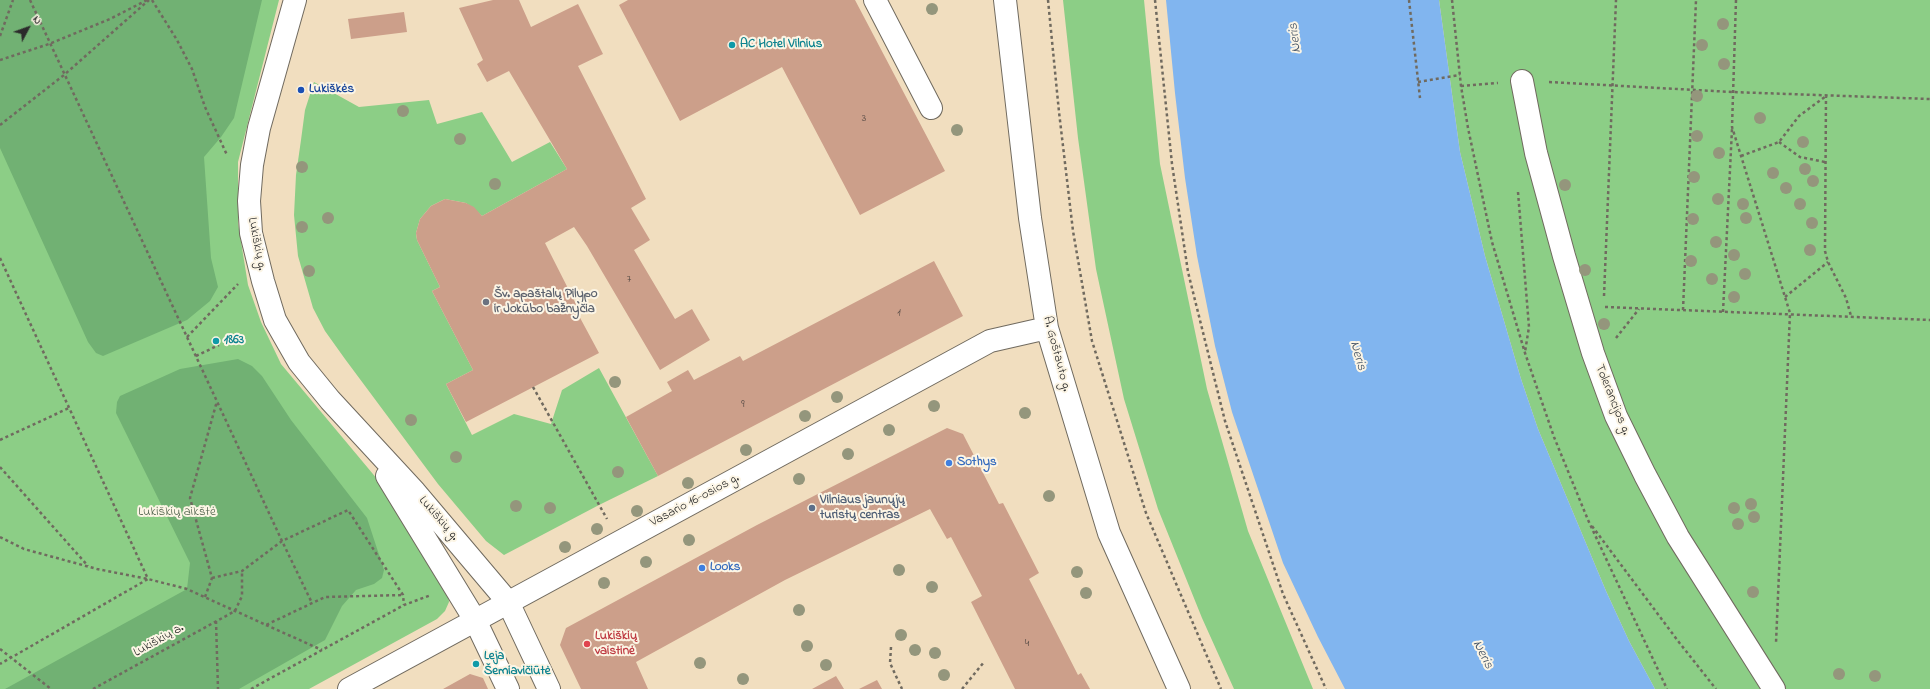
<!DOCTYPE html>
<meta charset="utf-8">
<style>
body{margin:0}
#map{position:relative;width:1930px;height:689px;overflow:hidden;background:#f1debf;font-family:"Indie Flower",sans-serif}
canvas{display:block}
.north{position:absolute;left:8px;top:8px;width:40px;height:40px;-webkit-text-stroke:3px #fcf5e5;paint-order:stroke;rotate:49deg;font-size:11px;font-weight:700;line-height:16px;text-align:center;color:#2b2b2b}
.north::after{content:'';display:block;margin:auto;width:14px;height:18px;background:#2b2b2b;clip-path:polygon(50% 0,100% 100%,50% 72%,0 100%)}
</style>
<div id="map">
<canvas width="1930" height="689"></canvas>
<div class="north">N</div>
</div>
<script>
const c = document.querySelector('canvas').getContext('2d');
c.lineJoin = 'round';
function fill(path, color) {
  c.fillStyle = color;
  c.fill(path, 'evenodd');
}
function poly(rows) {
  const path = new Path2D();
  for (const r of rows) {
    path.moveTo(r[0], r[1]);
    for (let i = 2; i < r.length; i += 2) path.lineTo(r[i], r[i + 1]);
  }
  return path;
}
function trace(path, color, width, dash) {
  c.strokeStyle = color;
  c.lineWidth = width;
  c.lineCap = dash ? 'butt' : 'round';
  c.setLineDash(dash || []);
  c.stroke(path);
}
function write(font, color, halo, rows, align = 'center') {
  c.font = font + ' "Indie Flower",sans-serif';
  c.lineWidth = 4;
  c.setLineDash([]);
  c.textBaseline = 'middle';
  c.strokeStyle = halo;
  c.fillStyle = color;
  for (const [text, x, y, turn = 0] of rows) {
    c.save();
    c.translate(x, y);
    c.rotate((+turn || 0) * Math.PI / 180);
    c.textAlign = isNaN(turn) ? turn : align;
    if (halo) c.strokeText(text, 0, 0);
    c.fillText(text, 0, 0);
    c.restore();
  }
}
fill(poly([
 [0,0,279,0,238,162,238,223,248,285,261,322,281,364,393,498,448,592,449,602,445,611,437,619,309,689,0,689],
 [1063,0,1144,0,1160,164,1207,389,1248,531,1313,689,1234,689,1202,618,1158,509,1124,399,1096,269,1078,138],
 [1439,0,1930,0,1930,689,1655,689,1629,641,1606,591,1538,429,1521,379,1485,256,1460,152],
 [314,82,359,107,429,100,437,124,482,112,512,162,550,142,567,169,482,216,466,203,445,199,431,206,420,219,416,233,417,240,440,287,432,291,473,370,446,384,472,435,514,414,551,424,562,390,599,368,658,476,599,505,504,555,486,541,438,484,345,359,325,331,313,308,298,256,294,215,296,175,301,140,305,110]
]), '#8cce86');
fill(poly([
 [0,0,262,0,234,118,221,137,204,157,211,258,218,287,210,301,187,320,103,356,96,353,88,342,0,148],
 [238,359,252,366,262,376,291,420,367,518,384,570,382,578,374,584,356,590,342,606,325,640,239,689,5,689,187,589,190,563,116,413,117,402,120,396,180,369]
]), '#71b173');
fill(poly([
 [1166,0,1439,0,1460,152,1485,256,1521,379,1538,429,1606,591,1629,641,1655,689,1345,689,1318,637,1283,563,1232,412,1215,346,1197,256,1185,178,1175,93]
]), '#81b5ef');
fill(poly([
 [493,0,519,0,531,27,578,4,603,54,578,66,646,199,631,208,650,240,634,250,675,319,692,309,710,340,660,370,587,246,574,227,545,243,580,312,578,314,599,353,466,422,446,384,473,370,432,291,440,287,417,240,416,233,420,219,431,206,445,199,466,203,474,207,482,216,567,169,509,71,487,82,477,64,483,60,459,8],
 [628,0,855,0,945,171,860,215,782,67,680,121,619,5],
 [404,12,407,32,351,39,348,19],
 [934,261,963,316,658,476,626,417,672,391,667,382,688,370,694,380,740,356,743,361],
 [947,428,963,434,999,504,1003,503,1039,573,1029,579,1078,675,1081,673,1090,689,1015,689,971,602,982,596,951,537,947,539,930,509,785,580,636,662,648,689,581,689,560,645,566,628,757,525],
 [470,674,483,678,488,689,443,689],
 [836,676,844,689,812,689],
 [877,680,882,689,859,689]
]), '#cc9f8a');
const minor = poly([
 [295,0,259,128,252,165,249,201,251,233,263,281,275,320,299,362,330,400,415,492,508,602,549,689],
 [875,0,931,108],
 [1522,81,1536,153,1564,256,1593,353,1616,416,1645,475,1678,537,1774,689],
 [387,476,475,620,508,689]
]);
const major = poly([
 [1005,0,1030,218,1047,328,1109,533,1179,689],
 [349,689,990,341,1047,328]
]);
trace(minor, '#706a5f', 24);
trace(major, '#706a5f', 24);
trace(poly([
 [30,0,282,541,348,510,403,595,404,605],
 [152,0,177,40,192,69,205,107,227,155],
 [1048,0,1059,112,1073,231,1092,341,1146,513,1221,689],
 [1155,0,1172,164,1188,272,1225,421,1283,594,1326,689],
 [1409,0,1420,98],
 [1452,0,1461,86,1468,128,1492,242,1525,353,1554,437,1588,520,1667,689],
 [1736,0,1732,127,1790,313,1776,643],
 [0,36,13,0],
 [0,60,49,44,110,19,147,0],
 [1418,82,1460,75],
 [1549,82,1732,92,1930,99],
 [1461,86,1498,83],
 [1826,95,1825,251,1828,262,1846,298,1851,316],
 [0,125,64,75,149,0],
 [1779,142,1800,157,1825,162],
 [1741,156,1779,142,1799,116,1826,96],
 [1518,192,1529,327,1525,352],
 [0,258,148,579,0,664],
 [1604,296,1616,0],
 [1785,297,1828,262],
 [1605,307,1930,320],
 [1683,310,1696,0],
 [1723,312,1732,129],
 [187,337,238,284],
 [1616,338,1639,309],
 [196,356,219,345],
 [533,387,607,519],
 [0,440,69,408],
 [0,467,88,566],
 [1592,526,1678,641,1716,689],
 [0,537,24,549,97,569,148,579,187,589,266,625,325,597,403,595],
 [212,578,242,571,282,541,312,603],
 [205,597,212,578,190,498,217,401],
 [216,621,218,689],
 [266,625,322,650],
 [891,647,890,663,902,689],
 [0,649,51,689],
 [93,689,235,611,242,596,242,571],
 [251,689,404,605,431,595],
 [962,689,984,662]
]), '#706a5f', 2.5, [3, 3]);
trace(minor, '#fff', 22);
trace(major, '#fff', 22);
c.fillStyle = '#94967c';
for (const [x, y] of [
 [932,9],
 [1723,24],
 [1702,45],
 [1724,64],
 [1697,96],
 [403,111],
 [1760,118],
 [957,130],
 [1697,136],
 [460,139],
 [1803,142],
 [1719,153],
 [302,167],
 [1805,169],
 [1773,173],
 [1694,177],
 [1813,181],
 [495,184],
 [1565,185],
 [1786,188],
 [1718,199],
 [1743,204],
 [1800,204],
 [328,218],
 [1746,218],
 [1693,219],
 [1812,223],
 [302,227],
 [1716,242],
 [1810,250],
 [1734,255],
 [1691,261],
 [1585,270],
 [309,271],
 [1745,274],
 [1712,279],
 [1734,297],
 [1604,324],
 [615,382],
 [837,397],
 [934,406],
 [1025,413],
 [805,416],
 [411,420],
 [889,430],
 [746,450],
 [848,454],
 [456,457],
 [618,472],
 [799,479],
 [688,483],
 [1049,496],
 [1751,504],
 [516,506],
 [550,508],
 [1734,508],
 [637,511],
 [1754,517],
 [1738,524],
 [597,529],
 [689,540],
 [565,547],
 [646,562],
 [899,570],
 [1077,572],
 [604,583],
 [932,587],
 [1753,592],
 [1086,593],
 [799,610],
 [901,635],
 [807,646],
 [915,650],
 [935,653],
 [700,663],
 [826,665],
 [1839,674],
 [944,675],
 [1875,676],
 [743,679]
]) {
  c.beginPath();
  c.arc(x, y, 6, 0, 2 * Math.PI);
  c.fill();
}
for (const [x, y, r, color] of [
 [732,45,4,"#0f9aa8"],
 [301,90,4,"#1a4fb4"],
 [486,302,4,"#6b7280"],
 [216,341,4,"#0f9aa8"],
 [949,463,4,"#3f7fe0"],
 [812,508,4,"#5c6f8a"],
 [702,568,4,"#3f7fe0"],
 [587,644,4,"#e0444e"],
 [476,664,4,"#0f9aa8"]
]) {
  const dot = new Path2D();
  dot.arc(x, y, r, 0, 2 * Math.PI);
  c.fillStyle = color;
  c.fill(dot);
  trace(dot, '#fcf5e5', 1.5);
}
write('11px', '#534843', null, [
 ["3",864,119],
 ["7",629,280],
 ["1",899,314],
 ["9",743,405],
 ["4",1027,644]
]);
write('bold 13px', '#0d838f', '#fcf5e5', [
 ["AC Hotel Vilnius",740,45],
 ["1863",224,341],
 ["Leja",484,657],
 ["Šemiavičiūtė",484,672]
], 'left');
write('bold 13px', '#164399', '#fcf5e5', [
 ["Lukiškės",309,90]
], 'left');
write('13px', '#2b2b2b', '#fcf5e5', [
 ["Lukiškių g.",256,244,79],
 ["A. Goštauto g.",1056,354,75],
 ["Tolerancijos g.",1612,400,68],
 ["Vasario 16-osios g.",695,501,-28],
 ["Lukiškių g.",438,519,49],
 ["Lukiškių a.",159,641,-29]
]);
write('bold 13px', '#5b616d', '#fcf5e5', [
 ["Šv. apaštalų Pilypo",494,295],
 ["ir Jokūbo bažnyčia",494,310]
], 'left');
write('bold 13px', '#366cbe', '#fcf5e5', [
 ["Sothys",957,463],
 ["Looks",710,568]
], 'left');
write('bold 13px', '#4e5e75', '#fcf5e5', [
 ["Vilniaus jaunųjų",820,501],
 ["turistų centras",820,516]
], 'left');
write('13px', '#485c46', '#fcf5e5', [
 ["Lukiškių aikštė",177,513]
]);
write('bold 13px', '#be3a42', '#fcf5e5', [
 ["Lukiškių",595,637],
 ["vaistinė",595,652]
], 'left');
write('italic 14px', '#455466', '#fcf5e5', [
 ["Neris",1296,38,-97],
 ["Neris",1357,356,74],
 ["Neris",1482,655,63]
]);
</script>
